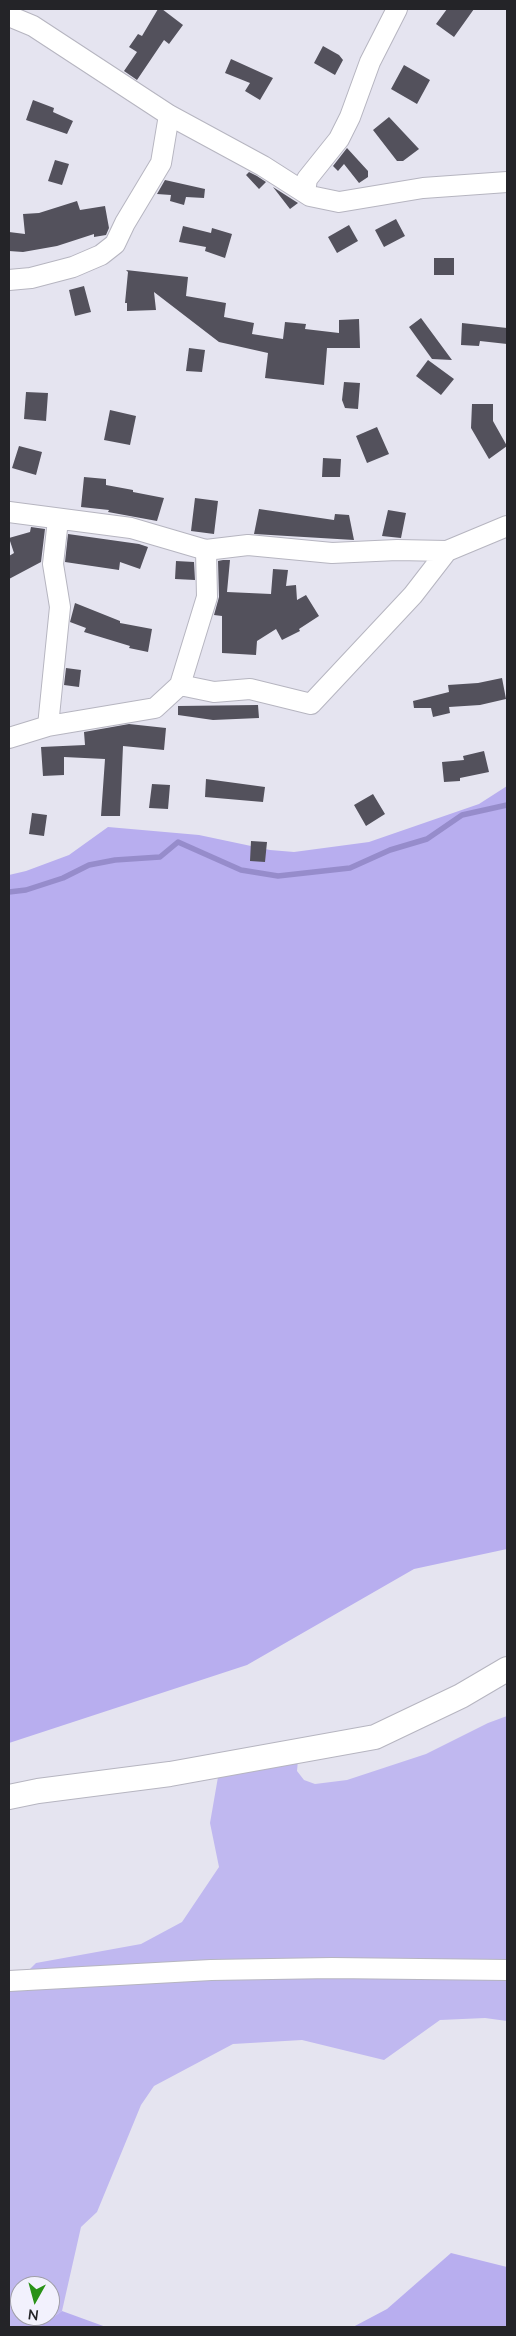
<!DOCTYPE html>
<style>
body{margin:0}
#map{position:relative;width:516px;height:2336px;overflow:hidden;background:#e5e4f0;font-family:Lato,sans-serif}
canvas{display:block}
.frame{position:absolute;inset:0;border:10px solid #242428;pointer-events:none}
.north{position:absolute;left:10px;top:2276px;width:50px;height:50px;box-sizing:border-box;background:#f2f1fd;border:1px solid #a09fa8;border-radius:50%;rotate:187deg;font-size:14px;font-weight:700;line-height:20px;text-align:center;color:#242428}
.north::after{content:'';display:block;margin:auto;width:18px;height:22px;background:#299217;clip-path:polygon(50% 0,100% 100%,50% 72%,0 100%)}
</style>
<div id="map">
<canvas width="516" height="2336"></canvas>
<div class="frame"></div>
<div class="north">N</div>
</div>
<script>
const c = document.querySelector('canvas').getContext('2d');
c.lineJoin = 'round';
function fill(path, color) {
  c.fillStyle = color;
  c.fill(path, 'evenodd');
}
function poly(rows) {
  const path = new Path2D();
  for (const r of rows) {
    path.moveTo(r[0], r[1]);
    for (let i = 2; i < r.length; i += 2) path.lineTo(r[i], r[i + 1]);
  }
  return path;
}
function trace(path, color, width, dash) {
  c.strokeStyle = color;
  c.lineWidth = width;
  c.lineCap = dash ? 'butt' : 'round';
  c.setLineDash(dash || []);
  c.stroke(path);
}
fill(poly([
 [507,1716,507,2021,485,2018,440,2020,384,2060,302,2040,233,2044,154,2086,141,2105,97,2212,81,2227,62,2311,39,2327,9,2327,9,1990,36,1963,141,1944,182,1922,219,1867,210,1823,218,1777,298,1760,297,1771,304,1780,315,1784,347,1780,426,1754,488,1723],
 [20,2286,50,2286,50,2316,20,2316]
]), '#c0b8f0');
fill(poly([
 [507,786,507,1549,414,1569,247,1665,9,1743,9,875,26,871,69,855,108,827,199,835,270,850,294,852,369,842,479,804],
 [451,2253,507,2267,507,2327,353,2327,387,2309],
 [62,2311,106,2327,39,2327]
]), '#b8aeef');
trace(poly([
 [9,892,26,890,63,878,89,865,115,860,160,857,178,842,241,870,278,876,350,868,390,850,427,839,462,815,507,805]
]), '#968ccb', 5.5);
fill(poly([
 [158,9,162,9,183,25,169,44,164,40,137,80,124,71,137,52,129,47,138,34,142,36],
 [447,9,474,9,454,37,436,24],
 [323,46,339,55,343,60,335,75,314,63],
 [231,59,273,78,260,100,245,91,250,83,225,73],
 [404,65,430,80,417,104,391,89],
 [33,100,54,108,53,112,73,121,67,134,26,120],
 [389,117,419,149,403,161,397,161,373,130],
 [347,148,368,171,368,177,359,183,344,164,338,171,333,166],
 [55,160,69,164,62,185,48,181],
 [249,172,257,176,266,182,259,189,246,175],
 [165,180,205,189,204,198,186,197,184,205,170,201,171,195,157,194],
 [273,187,298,203,290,209],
 [77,201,80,210,105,206,109,228,106,235,94,237,94,234,57,246,23,252,9,251,9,232,25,234,23,214,39,213],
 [396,219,405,236,384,247,375,230],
 [349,225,358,241,337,253,328,237],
 [183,226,211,233,212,228,232,234,225,258,205,251,206,247,179,242],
 [434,258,454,258,454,275,434,275],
 [126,270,188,277,186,296,226,303,224,317,254,323,252,334,283,339,285,322,306,324,305,329,339,333,339,320,359,319,360,348,327,348,324,385,265,378,268,353,219,342,154,292,156,310,127,311,127,303,125,303,128,272],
 [84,286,91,312,75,316,69,290],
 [421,318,452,360,432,359,409,327],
 [462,323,507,328,507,344,480,341,479,346,461,345],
 [189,348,205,350,202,372,186,371],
 [428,360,454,379,441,395,416,376],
 [344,382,360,383,358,409,345,408,342,400],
 [26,392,48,393,46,421,24,419],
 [472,404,493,404,493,421,507,446,489,459,471,428],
 [110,410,136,416,130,445,104,440],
 [377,427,389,454,367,463,356,436],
 [19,446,42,452,36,475,12,468],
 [323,458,341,459,340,477,322,477],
 [84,477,106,479,106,485,133,490,133,492,164,498,157,521,108,512,109,510,81,507],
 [195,498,218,501,214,534,191,531],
 [259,509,334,520,335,514,349,515,354,540,254,534],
 [388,510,406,513,401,538,382,536],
 [31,527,45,529,41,562,9,579,9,556,14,553,9,538,30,532],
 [68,534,139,544,148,547,140,569,120,562,119,570,65,562],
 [223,560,230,560,227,592,271,594,273,569,288,570,286,586,296,585,297,600,306,595,319,616,299,629,300,631,282,640,276,629,257,641,256,655,222,653,222,616,214,615,219,597,218,561],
 [176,561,194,562,195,580,175,579],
 [75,603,120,621,120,623,152,629,148,652,129,648,130,646,84,632,86,628,70,622],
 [66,668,81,670,79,687,64,685],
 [502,678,506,699,480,705,449,707,450,713,433,717,431,708,414,708,413,701,449,692,448,685,478,683],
 [258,705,259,718,213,720,178,715,178,706],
 [129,724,166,728,164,750,123,746,120,816,101,816,105,759,64,757,64,775,43,776,41,747,85,745,84,732],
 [484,751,489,772,460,778,460,781,444,782,442,762,464,760,463,756],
 [206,779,265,787,263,802,205,797],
 [152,784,170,785,168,809,149,808],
 [373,794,385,814,366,826,354,805],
 [32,813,47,815,44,836,29,834],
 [251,841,267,842,265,862,250,861]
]), '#53515c');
const minor = poly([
 [9,16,33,26,169,115,263,166,310,196,339,202,423,188,507,182],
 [305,192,307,179,339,139,350,117,370,62,397,9],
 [9,280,31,278,73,267,101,255,115,244,125,223,161,163,169,115],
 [9,512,131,528,206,550,248,545,332,553,397,550,447,551],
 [180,685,207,597,206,550],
 [48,726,60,607,53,564,58,520],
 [9,738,48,726,155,708,180,685,214,692,250,689,311,704,413,595,447,551,507,526],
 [9,1981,211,1970,332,1968,507,1970]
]);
const tertiary = poly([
 [9,1797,38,1791,170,1774,375,1737,461,1696,507,1669]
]);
trace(minor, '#b6b5c0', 22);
trace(tertiary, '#b6b5c0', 26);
trace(minor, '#fff', 20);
trace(tertiary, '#fff', 24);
</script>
